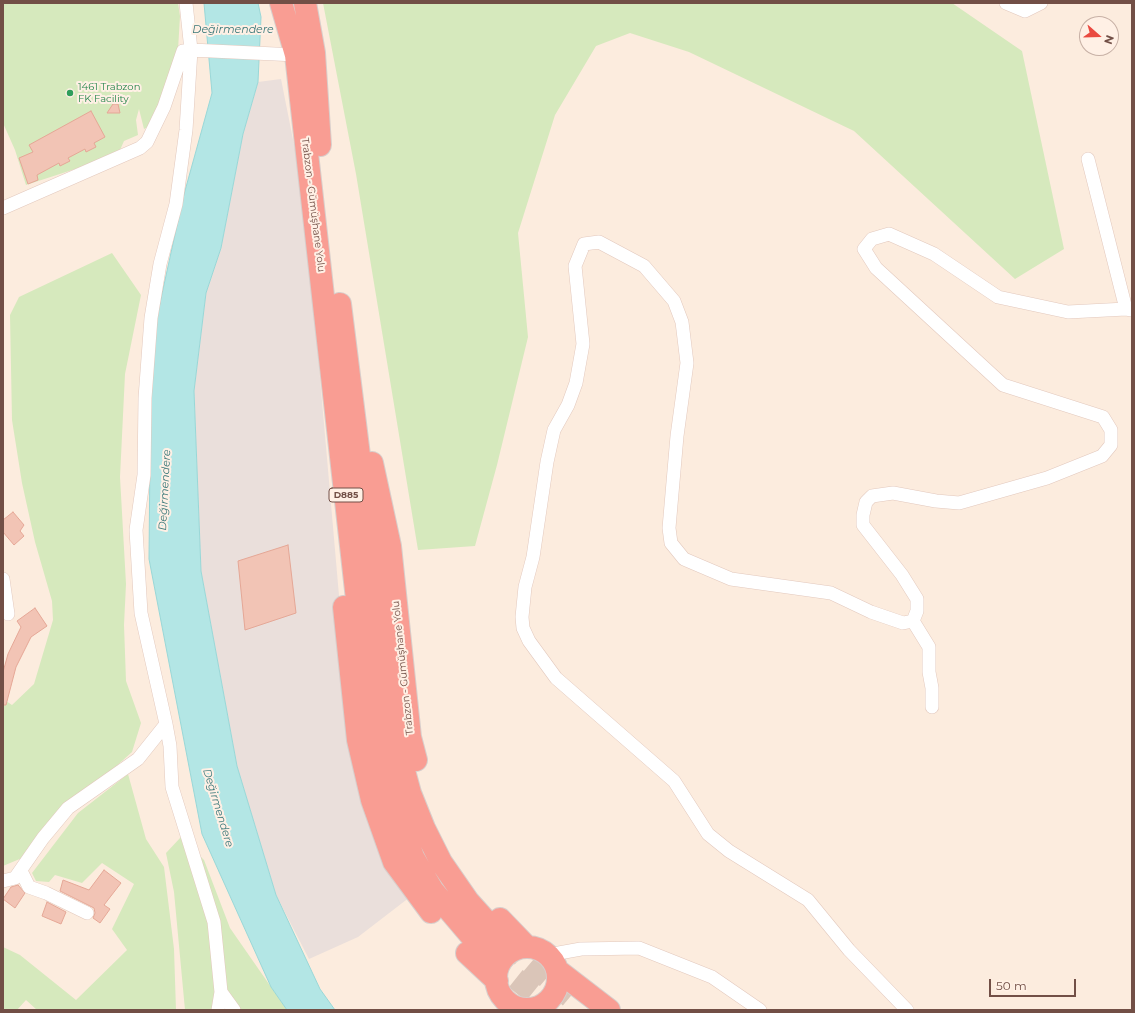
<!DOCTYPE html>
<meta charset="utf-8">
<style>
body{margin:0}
#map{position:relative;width:1135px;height:1013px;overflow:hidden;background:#fcecde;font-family:Montserrat,sans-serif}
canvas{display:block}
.frame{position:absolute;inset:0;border:4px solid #724f46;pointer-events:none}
.north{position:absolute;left:1079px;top:16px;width:40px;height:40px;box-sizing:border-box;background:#fff0e5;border:1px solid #c7b0a5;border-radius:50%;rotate:110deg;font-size:11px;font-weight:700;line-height:16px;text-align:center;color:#724f46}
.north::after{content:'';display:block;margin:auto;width:14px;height:18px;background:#ea4a40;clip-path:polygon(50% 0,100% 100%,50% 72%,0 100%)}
.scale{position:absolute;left:989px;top:979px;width:87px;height:18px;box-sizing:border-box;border:2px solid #724f46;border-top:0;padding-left:5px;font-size:12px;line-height:14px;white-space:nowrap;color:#724f46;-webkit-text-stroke:3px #fff0e5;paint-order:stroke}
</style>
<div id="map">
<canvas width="1135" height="1013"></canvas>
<div class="frame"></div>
<div class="north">N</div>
<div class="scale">50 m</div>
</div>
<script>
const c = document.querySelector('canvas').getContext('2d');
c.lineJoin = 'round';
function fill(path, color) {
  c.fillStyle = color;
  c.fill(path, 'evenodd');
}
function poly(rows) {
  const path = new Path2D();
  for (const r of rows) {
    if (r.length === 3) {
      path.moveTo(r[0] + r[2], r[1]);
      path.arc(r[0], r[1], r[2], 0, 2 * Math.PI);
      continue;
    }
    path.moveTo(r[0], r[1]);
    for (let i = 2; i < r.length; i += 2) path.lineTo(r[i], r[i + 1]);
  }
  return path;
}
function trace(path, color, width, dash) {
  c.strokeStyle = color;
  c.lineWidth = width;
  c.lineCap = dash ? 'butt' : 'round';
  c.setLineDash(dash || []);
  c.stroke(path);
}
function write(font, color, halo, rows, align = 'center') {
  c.font = font + ' Montserrat,sans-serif';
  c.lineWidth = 4;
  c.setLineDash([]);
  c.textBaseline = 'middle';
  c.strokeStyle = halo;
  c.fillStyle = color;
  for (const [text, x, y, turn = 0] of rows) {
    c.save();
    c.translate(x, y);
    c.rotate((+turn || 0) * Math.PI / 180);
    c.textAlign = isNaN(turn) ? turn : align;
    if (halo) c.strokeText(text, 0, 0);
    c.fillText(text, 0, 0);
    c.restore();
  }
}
fill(poly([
 [281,79,304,195,340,607,410,897,358,937,309,959,276,895,237,766,201,571,194,391,206,293,221,248,243,134,258,82]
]), '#eadfdb');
fill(poly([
 [3,3,178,3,180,16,178,50,152,125,144,129,139,109,136,120,138,135,124,141,120,150,109,158,26,185,15,150,3,123],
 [323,3,952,3,1022,51,1064,249,1015,279,854,131,689,52,630,33,596,46,555,115,518,233,528,337,497,465,475,546,418,550,356,174],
 [112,253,141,295,125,374,120,477,126,584,124,625,126,681,141,723,132,752,101,780,22,858,3,866,3,699,12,705,34,684,53,620,52,601,35,542,22,483,12,420,10,315,19,297],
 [128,774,146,839,164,867,174,949,176,1010,37,1010,26,1000,17,1010,3,1010,3,947,20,955,76,1000,127,950,112,929,134,884,102,863,82,883,55,875,49,882,36,881,32,873,78,813],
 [181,837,204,860,230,928,287,1010,185,1010,174,892,166,853]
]), '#d6e9bd');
const water = poly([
 [204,3,258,3,261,17,258,82,243,134,221,248,206,293,194,391,201,571,237,766,276,895,320,989,335,1010,287,1010,271,987,202,834,149,559,151,344,183,198,212,93,204,3]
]);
fill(water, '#b3e6e5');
trace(water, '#99d7d7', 1);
const building = poly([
 [113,104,118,104,120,113,107,113,113,104],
 [91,111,105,137,94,143,96,147,86,152,85,149,68,158,70,161,60,166,59,163,37,175,38,180,28,184,19,158,33,152,29,145,91,111],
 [13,512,24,525,20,531,24,536,14,545,3,532,3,520,13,512],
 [288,545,296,613,245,630,238,561,288,545],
 [35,608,47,626,31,637,16,667,6,705,3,705,3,672,8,654,21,627,17,621,35,608],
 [104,870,121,883,104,905,110,909,100,923,93,918,95,913,94,908,60,891,63,880,89,890,104,870],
 [18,885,25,893,15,908,3,899,11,887,18,885],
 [47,902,66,912,61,924,42,916,47,902]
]);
fill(building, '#f2c4b5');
trace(building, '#e5a796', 1);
trace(poly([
 [505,942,570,997],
 [490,958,555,1010]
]), '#dac5b8', 22, [22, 11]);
const street = poly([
 [1006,3,1025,11,1041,3],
 [1088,159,1126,309],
 [3,208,140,148,147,142,164,107,183,51,191,50,296,55],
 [3,579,8,614],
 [913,621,929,647,929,672,932,688,932,707],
 [166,724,170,746,172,787,214,922,221,992,234,1010],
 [21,871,29,887,46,893,87,913],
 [3,881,15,878,43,838,68,808,138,759,166,724,141,613,136,530,144,475,145,398,151,318,160,264,176,204,186,130,191,50,186,3],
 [548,955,581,949,639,948,712,977,760,1010],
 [218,1010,221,992],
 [907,1010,849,950,808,900,729,851,708,834,674,781,556,678,529,641,523,628,522,617,525,587,533,557,547,462,554,430,568,405,576,383,583,344,575,266,584,244,599,242,644,266,674,301,682,322,687,363,677,436,669,528,671,543,684,559,731,579,831,593,871,612,903,623,913,621,917,611,917,599,902,575,863,525,863,515,866,502,872,496,893,493,936,501,959,503,1047,478,1102,456,1111,445,1111,430,1103,417,1003,385,876,268,864,249,872,239,889,234,934,254,998,297,1068,312,1126,309,1132,310]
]);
const highway = poly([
 [281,3,296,55,360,626,389,789,413,857,433,891,490,958],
 [305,3,314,53,320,145],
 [340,304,394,734,410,793,424,828,441,862,468,901,505,942],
 [372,463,390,546,410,737,416,760],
 [344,607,358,740,372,800,394,862,431,912],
 [500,919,527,947],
 [527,978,31],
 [467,953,497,981],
 [557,970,609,1010]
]);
trace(street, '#e2c8bd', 14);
trace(highway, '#d8cecb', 24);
trace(street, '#fff', 13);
trace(highway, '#f99d93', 22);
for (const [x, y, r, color] of [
 [70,93,4,"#2e9e5b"]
]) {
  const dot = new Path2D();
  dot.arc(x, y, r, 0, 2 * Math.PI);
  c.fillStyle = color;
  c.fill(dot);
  trace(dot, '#fff0e5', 1.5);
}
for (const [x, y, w] of [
 [346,495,34]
]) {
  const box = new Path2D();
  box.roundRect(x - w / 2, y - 7, w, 14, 3);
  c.fillStyle = '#fff0e5';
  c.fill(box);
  trace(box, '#724f46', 1);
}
write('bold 9px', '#724f46', null, [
 ["D885",346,495]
]);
write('10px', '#27864d', '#fff0e5', [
 ["1461 Trabzon",78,87],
 ["FK Facility",78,99]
], 'left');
write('10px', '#724f46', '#fff0e5', [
 ["Trabzon - Gümüşhane Yolu",313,205,83],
 ["Trabzon - Gümüşhane Yolu",403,668,-96]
]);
write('italic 11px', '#3a7879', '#fff0e5', [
 ["Değirmendere",233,30],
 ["Değirmendere",165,490,-87],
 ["Değirmendere",218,808,73]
]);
</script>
